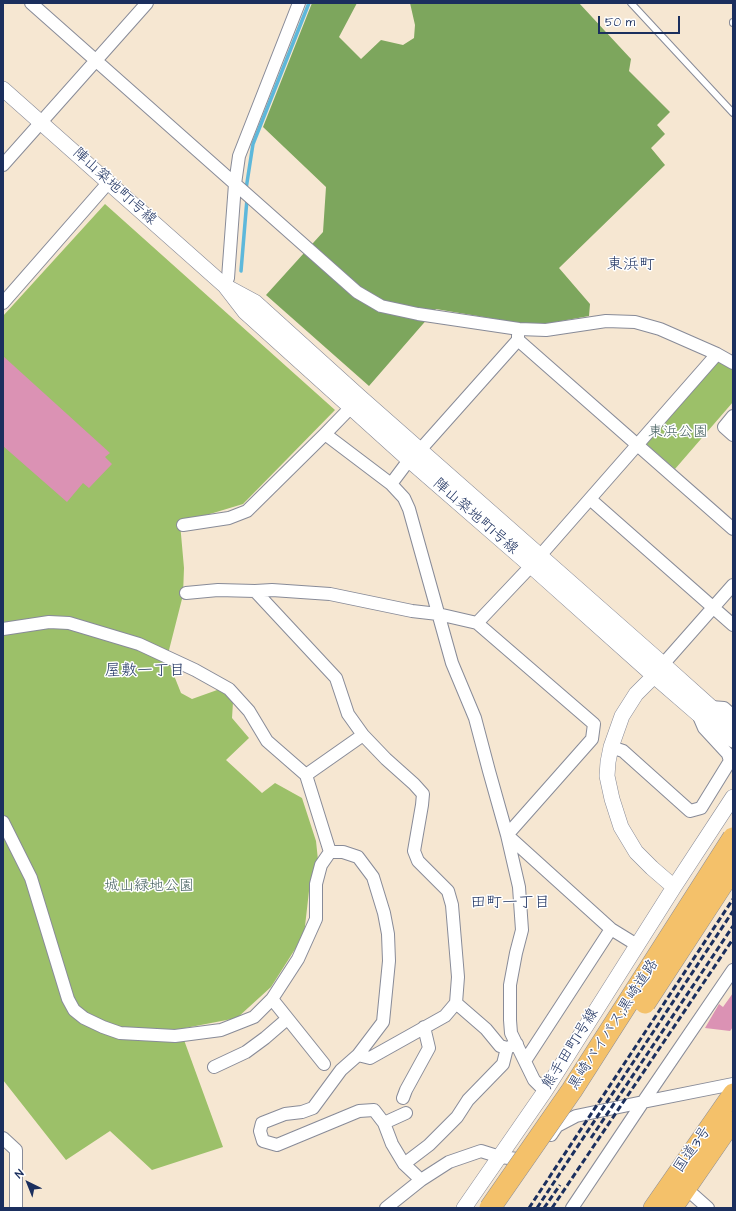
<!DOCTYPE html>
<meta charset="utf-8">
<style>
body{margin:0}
#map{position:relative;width:736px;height:1211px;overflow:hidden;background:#f6e7d2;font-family:"Architects Daughter",sans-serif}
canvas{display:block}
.frame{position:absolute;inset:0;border:4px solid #1b2f5e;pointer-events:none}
.north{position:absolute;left:8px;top:1163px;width:40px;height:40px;-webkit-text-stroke:3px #fff;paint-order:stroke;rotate:317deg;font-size:11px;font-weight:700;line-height:16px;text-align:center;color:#1b2f5e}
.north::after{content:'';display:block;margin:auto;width:14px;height:18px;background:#1b2f5e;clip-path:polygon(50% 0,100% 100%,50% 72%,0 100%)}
.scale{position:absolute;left:598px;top:16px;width:82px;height:18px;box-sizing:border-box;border:2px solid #1b2f5e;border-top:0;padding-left:5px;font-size:12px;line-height:14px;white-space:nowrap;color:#1b2f5e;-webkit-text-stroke:3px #fff;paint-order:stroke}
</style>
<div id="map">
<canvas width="736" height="1211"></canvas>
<div class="frame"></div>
<div class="north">N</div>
<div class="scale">50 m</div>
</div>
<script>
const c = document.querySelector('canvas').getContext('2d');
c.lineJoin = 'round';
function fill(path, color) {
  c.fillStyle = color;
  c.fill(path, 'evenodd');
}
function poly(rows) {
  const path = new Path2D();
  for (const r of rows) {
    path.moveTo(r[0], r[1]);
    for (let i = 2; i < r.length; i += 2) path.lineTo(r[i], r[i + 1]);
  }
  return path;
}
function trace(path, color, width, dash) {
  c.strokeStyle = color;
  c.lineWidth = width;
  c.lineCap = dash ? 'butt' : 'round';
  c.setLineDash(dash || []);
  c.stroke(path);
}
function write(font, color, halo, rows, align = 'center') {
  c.font = font + ' "Architects Daughter","Klee One",sans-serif';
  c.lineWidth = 3;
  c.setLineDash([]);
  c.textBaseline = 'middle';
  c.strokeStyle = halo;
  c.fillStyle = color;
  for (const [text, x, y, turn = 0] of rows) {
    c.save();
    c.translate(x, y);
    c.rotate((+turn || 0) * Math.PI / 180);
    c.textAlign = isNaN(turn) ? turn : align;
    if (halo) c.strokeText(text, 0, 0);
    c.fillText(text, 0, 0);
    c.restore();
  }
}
fill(poly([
 [105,204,335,410,243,504,180,523,184,568,183,595,167,658,181,693,192,699,220,689,233,702,232,718,249,738,226,760,262,793,275,783,302,798,316,841,318,860,309,891,304,935,271,987,237,1018,180,1029,223,1147,152,1170,110,1131,66,1160,3,1080,3,316],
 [715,361,723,362,733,369,733,402,675,469,643,441]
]), '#9cc069');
fill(poly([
 [312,3,357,3,339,37,361,59,381,40,403,45,414,38,415,25,410,3,579,3,631,59,629,71,670,112,657,125,665,134,651,148,665,165,559,268,590,304,589,316,545,324,519,323,436,309,369,386,266,295,323,232,326,187,263,127]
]), '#7da65d');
trace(poly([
 [246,189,253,144,309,3],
 [241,271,247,199]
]), '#5db8db', 3.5);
fill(poly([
 [3,356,110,453,105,457,112,464,89,488,83,483,67,502,3,446],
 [733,993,733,1027,730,1031,705,1028,719,1004,723,1007]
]), '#db92b4');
const service = poly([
 [631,3,733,113],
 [733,22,733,23]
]);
const minor = poly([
 [31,3,357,292,381,306,418,314,519,329,546,330,606,321,635,322,660,329,717,354,733,363],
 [3,165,147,3],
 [225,286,228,278,235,184,239,156,299,3],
 [3,303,108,183],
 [518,340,733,529],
 [733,416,724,427,733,435],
 [325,434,391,484,404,498,409,509,452,663,475,718,489,771,507,835,519,887,522,930,516,953,510,985,510,1020,511,1033,534,1080,545,1091],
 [391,484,409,460,420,450,518,340,518,332],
 [590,499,733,625],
 [183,525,229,518,247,511,325,434,357,401],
 [255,591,336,678,348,714,363,735,386,759,414,784,423,794,422,805,414,851,418,861,448,891,452,905,458,977,456,1003,486,1029,500,1046,507,1048,517,1044],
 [186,593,218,590,255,591,272,590,330,594,412,611,438,614,477,623,594,724,592,739,507,835,611,929,637,945],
 [477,623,531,566,717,354],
 [3,629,49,622,69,623,139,644,195,670,229,689,249,711,267,741,306,775,330,852],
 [658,670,733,585],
 [711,707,724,708,733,716],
 [611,747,623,751,690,811,701,808,730,761,728,754,704,728,698,714],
 [306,775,363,735],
 [3,822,31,878,68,999,74,1010,84,1018,103,1027,120,1033,175,1036,221,1030,254,1017,272,999,298,959,316,919,316,884,321,865,330,852],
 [330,852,343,852,358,857,373,877,384,913,388,934,389,961,383,1022,358,1055,341,1070,313,1108,302,1112,285,1114,262,1123,260,1131,263,1141,277,1145,359,1111,374,1110,384,1123,392,1144,404,1164,421,1180],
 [272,999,324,1064],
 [358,1055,370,1058,445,1016,456,1003],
 [525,1061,611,929],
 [214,1067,246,1052,265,1038,287,1019],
 [403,1098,406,1090,429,1048,424,1027],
 [384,1123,406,1113],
 [551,1135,557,1126,576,1116,643,1102,733,1084],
 [3,1138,16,1150,16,1208],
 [404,1164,429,1145,457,1117,468,1100,503,1064,507,1048],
 [681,1184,708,1208],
 [386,1208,421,1180,449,1162,481,1151,500,1157,527,1160],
 [572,1208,643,1102,733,970]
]);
const tertiary = poly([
 [3,89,225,286,245,312,409,460,531,566,654,676,698,714,733,740],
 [229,288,255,302,360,397,664,665,711,707,729,729],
 [654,676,636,694,622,716,611,747,608,762,607,776,612,799,621,827,636,852,652,868,674,887],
 [464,1208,545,1091,674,887,733,797]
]);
const trunk = poly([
 [653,1208,733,1093],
 [673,1208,733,1121]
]);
trace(service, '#888b98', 8);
trace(minor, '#888b98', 14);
trace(tertiary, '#888b98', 16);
trace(trunk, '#888b98', 20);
trace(service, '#fff', 6);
trace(minor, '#fff', 12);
trace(tertiary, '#fff', 15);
trace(trunk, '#f4c16a', 19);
trace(poly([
 [591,1138,733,926],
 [529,1208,733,899],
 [537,1208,733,911],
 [544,1208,560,1185],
 [552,1208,733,939]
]), '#1b2f5e', 3, [6, 3]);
const motorwayBridge = poly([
 [645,1003,733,868],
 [490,1208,572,1090,733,838]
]);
trace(motorwayBridge, '#888b98', 22, []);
trace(motorwayBridge, '#f4c16a', 21);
write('15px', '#1b2f5e', '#fff', [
 ["陣山築地町1号線",114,187,42],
 ["陣山築地町1号線",475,517,41],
 ["黒崎バイパス;黒崎道路",614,1025,-57],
 ["熊手田町1号線",571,1049,-58],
 ["国道3号",693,1150,-55]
]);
write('15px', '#486262', '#fff', [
 ["東浜公園",678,433],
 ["城山緑地公園",149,887]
]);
write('16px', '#1b2f5e', '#fff', [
 ["東浜町",631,266],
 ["屋敷一丁目",145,672],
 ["田町一丁目",510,904]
]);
</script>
